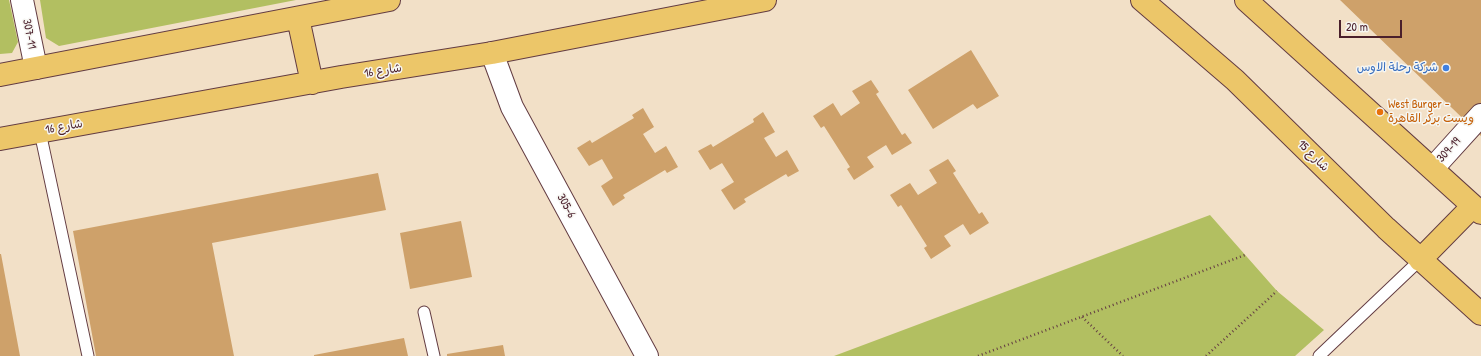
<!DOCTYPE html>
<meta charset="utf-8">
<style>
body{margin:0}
#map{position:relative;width:1481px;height:356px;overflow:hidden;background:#f2e0c7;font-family:"Patrick Hand",sans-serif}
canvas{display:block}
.scale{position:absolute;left:1339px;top:20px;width:63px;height:18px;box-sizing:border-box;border:2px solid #4a1f2b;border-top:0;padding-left:5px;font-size:12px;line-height:14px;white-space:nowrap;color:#4a1f2b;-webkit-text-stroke:3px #f6f6f2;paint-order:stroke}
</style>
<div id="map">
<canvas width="1481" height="356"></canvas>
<div class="scale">20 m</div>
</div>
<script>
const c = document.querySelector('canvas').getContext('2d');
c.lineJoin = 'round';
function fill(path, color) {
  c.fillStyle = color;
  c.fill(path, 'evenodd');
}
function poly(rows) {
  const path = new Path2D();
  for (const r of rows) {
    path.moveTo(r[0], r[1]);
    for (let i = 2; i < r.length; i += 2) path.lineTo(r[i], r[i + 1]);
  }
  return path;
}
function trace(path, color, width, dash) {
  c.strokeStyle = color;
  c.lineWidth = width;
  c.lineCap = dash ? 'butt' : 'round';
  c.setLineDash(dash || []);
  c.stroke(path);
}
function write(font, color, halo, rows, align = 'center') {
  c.font = font + ' "Patrick Hand","Playpen Sans Arabic",sans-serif';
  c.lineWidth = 3;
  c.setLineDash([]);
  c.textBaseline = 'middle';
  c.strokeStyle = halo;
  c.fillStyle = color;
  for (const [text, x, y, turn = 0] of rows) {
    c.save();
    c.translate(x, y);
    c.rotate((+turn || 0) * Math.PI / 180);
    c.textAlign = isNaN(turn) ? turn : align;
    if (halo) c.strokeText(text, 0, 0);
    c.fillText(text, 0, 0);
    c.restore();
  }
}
fill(poly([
 [0,0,9,0,18,42,12,53,0,54],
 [40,0,296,0,59,46,46,38],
 [1210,215,1277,291,1324,330,1295,356,834,356]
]), '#b2bf61');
fill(poly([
 [1340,0,1481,0,1481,136],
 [971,50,999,96,977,109,973,104,933,129,908,90],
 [871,80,879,92,876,94,902,135,905,133,912,143,892,155,886,145,867,157,874,167,854,180,847,169,850,167,824,126,821,128,813,116,833,103,841,116,860,103,852,91],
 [643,108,654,127,643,134,655,153,666,146,678,167,667,173,665,170,623,195,625,198,613,206,601,186,613,178,602,159,589,166,577,148,590,140,592,143,634,118,632,115],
 [763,112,775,132,764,138,776,157,787,150,799,171,788,177,786,174,744,199,746,202,734,210,721,190,734,182,722,163,710,170,698,151,711,144,713,147,754,122,753,119],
 [948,159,956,171,953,173,979,214,982,212,989,223,970,235,963,224,944,236,951,246,931,259,924,248,927,246,901,205,898,207,890,195,910,183,918,195,937,183,929,170],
 [378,173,386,210,212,243,234,356,96,356,73,231],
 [461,221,472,277,410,289,400,233],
 [0,254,1,254,20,356,0,356],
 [404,338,408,356,314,356,314,355],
 [503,345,505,356,447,356,447,354]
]), '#cea16a');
const service = poly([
 [40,132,88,356],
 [424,312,434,356],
 [1319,356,1420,260]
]);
const minor = poly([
 [22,0,36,68],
 [1433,168,1481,115]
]);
const tertiary = poly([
 [492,53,512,107,647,356]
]);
const primary = poly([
 [1142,0,1235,80,1386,228,1481,314],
 [1246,0,1481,213],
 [298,18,312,83],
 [0,75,389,0],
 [0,139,341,77,492,53,765,0],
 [1420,260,1473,206]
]);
trace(service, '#633c42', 13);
trace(minor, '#633c42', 24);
trace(tertiary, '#633c42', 24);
trace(primary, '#633c42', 24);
trace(poly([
 [1082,317,1123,356],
 [978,356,1245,255],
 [1206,356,1277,291]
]), '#633c42', 2.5, [1, 3]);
trace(service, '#fff', 11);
trace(minor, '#fff', 22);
trace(tertiary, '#fff', 22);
trace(primary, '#ecc669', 22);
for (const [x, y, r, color] of [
 [1446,68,4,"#3f7fe0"],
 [1380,112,4,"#e8710a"]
]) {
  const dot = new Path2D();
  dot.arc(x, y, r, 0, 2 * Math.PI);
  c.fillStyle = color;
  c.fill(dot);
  trace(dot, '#f6f6f2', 1.5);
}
write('12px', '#4a1f2b', '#f6f6f2', [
 ["307-11",29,34,79],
 ["شارع 16",383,71,-9],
 ["شارع 16",64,127,-10],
 ["309-19",1449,150,-48],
 ["شارع 15",1313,156,45],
 ["305-6",566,206,61]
]);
write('12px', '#366cbe', '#f6f6f2', [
 ["شركة رحلة الاوس",1438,68]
], 'right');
write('12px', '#c56008', '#f6f6f2', [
 ["West Burger -",1388,105],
 ["ويست بركر القاهرة",1388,119]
], 'left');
</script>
